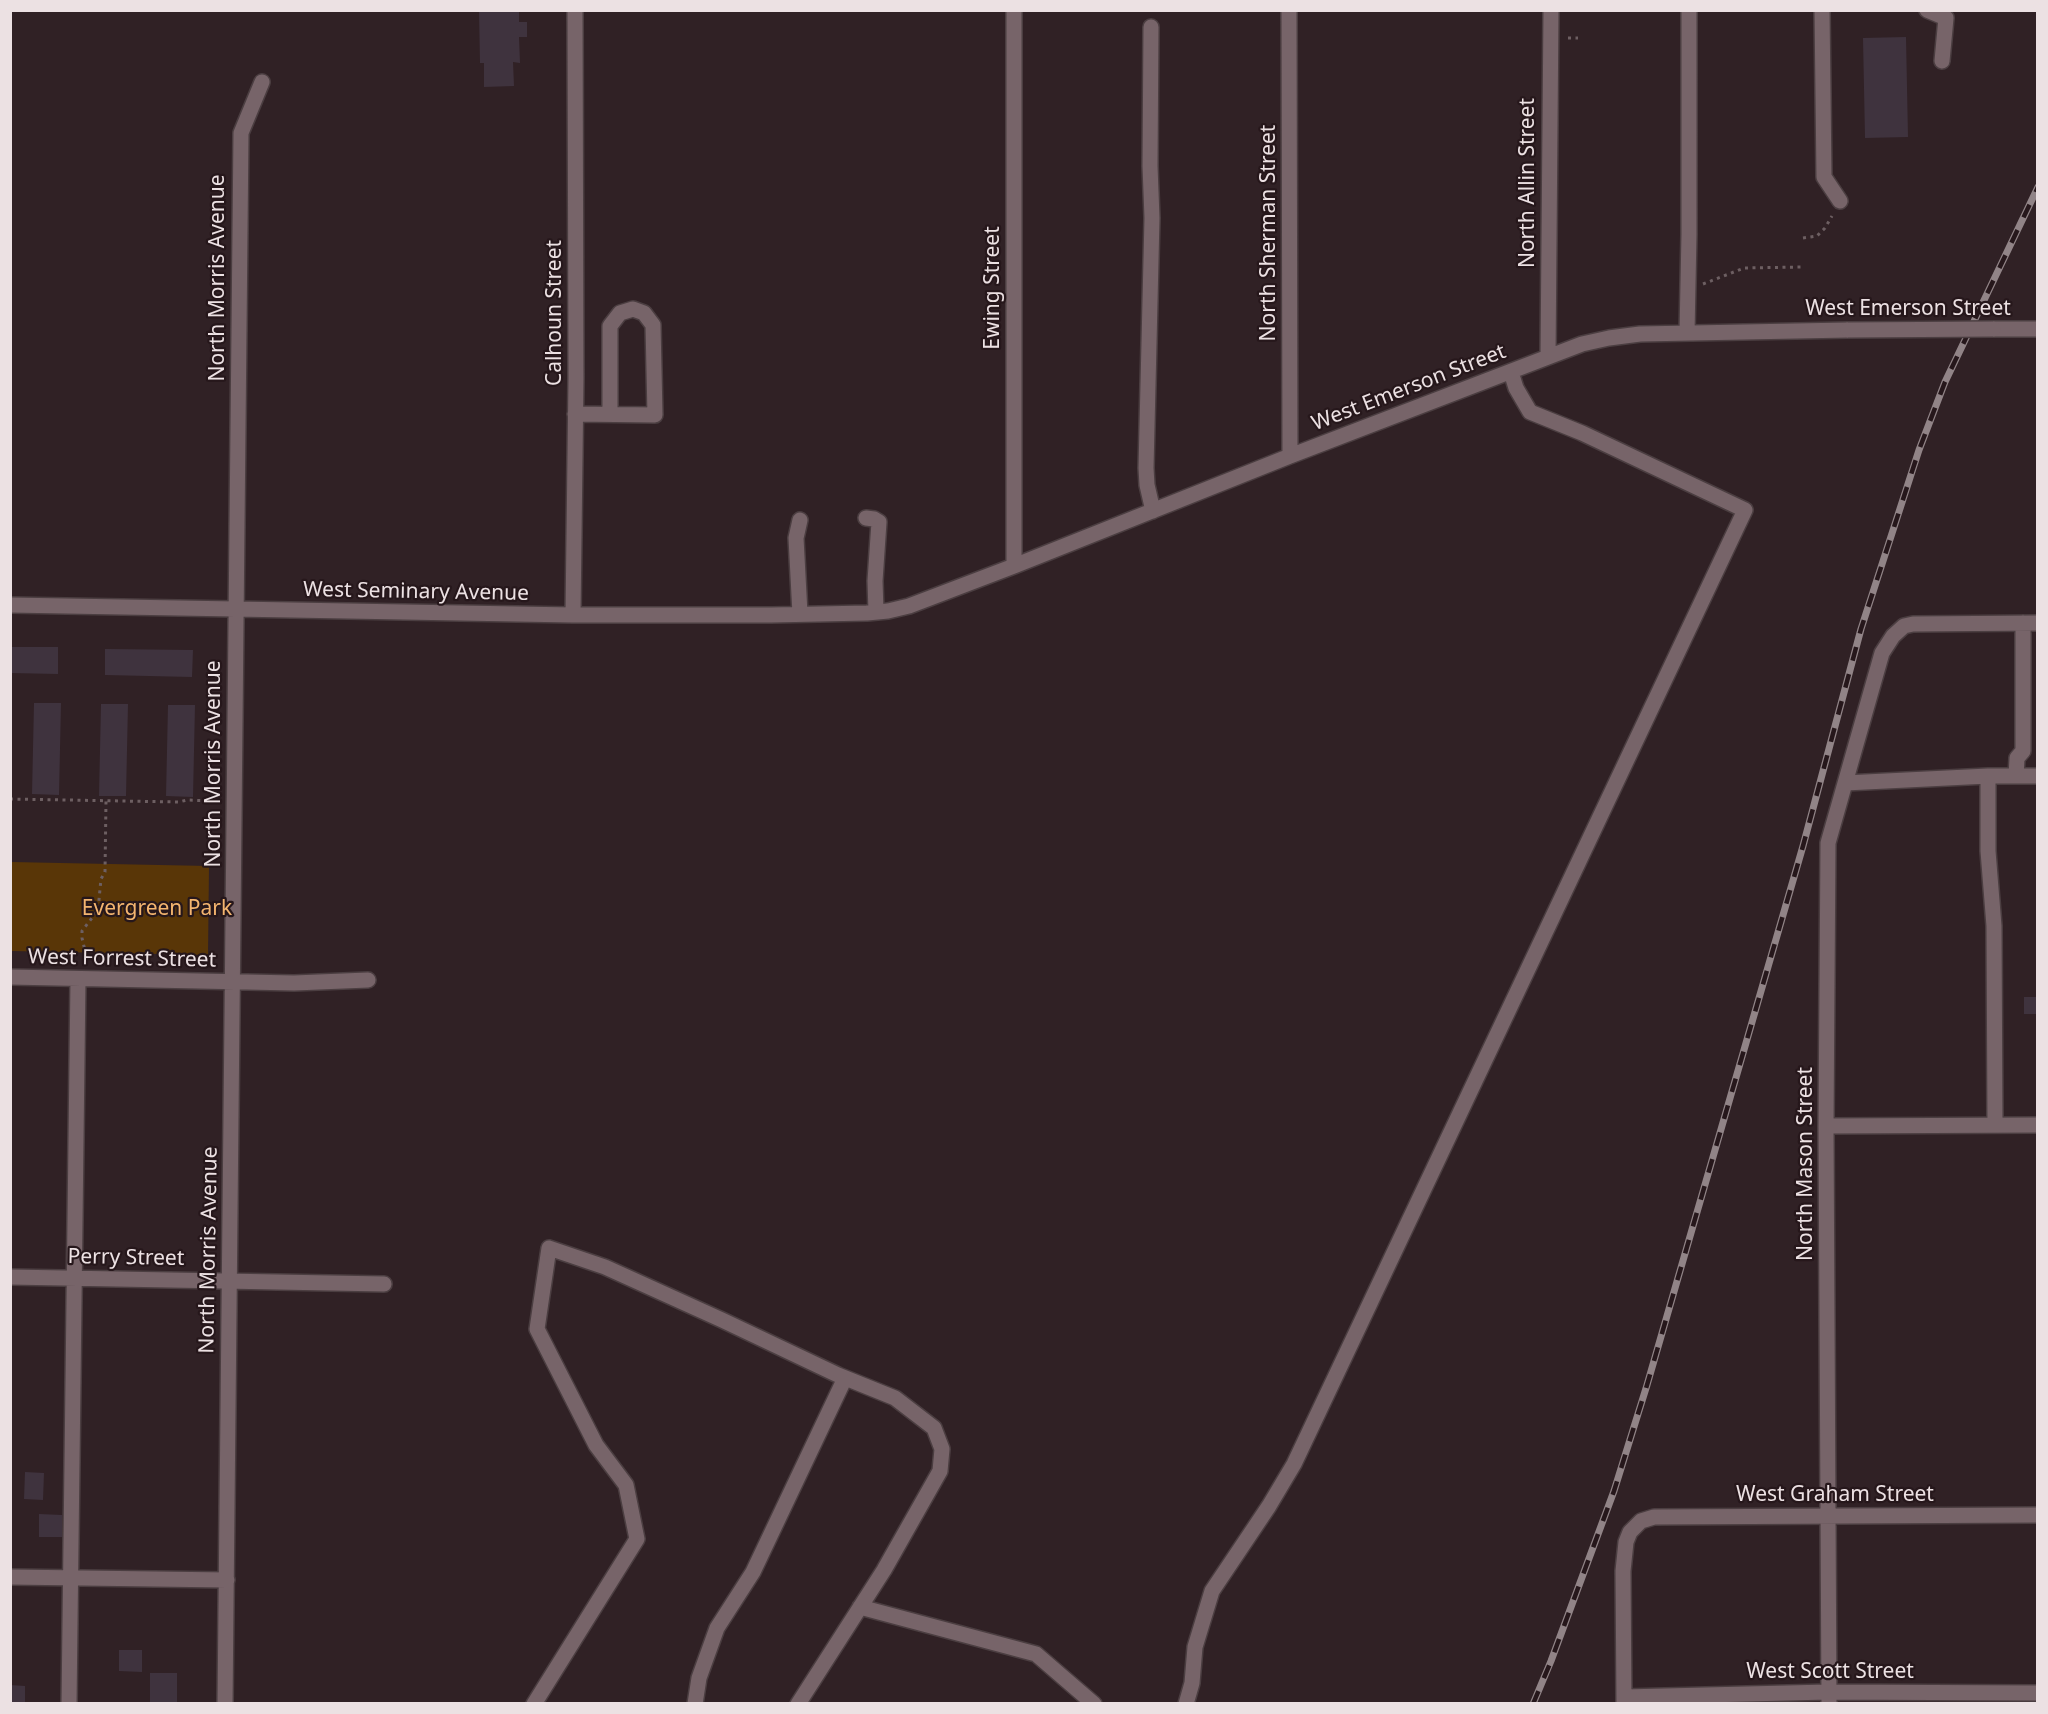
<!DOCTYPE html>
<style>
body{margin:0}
#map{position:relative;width:2048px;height:1714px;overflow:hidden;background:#302125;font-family:"Noto Sans",sans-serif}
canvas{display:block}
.frame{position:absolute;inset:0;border:12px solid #ece1e3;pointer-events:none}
</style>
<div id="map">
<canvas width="2048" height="1714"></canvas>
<div class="frame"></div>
</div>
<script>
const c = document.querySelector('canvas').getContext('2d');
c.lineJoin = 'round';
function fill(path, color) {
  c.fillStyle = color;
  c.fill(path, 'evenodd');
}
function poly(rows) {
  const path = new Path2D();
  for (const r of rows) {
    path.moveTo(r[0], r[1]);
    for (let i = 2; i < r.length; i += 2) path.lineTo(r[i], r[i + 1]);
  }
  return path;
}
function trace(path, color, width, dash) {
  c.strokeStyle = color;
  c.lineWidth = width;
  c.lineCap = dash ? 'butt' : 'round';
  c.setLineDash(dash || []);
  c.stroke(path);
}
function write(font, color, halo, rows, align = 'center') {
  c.font = font + ' "Noto Sans",sans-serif';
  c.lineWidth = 4.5;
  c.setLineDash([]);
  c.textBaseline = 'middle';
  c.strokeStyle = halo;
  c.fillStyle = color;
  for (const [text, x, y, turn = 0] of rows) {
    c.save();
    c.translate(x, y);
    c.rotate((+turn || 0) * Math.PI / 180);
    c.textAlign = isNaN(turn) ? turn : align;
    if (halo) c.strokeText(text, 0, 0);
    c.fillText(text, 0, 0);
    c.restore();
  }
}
fill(poly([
 [11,862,209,866,208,955,11,951]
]), '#593607');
fill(poly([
 [479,10,519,10,519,22,527,22,527,37,519,37,520,63,513,62,514,86,484,87,484,63,480,63],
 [1906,37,1908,137,1865,138,1863,38],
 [10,647,58,647,58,674,10,673],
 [105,649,193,650,192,677,105,675],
 [34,703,61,703,59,795,32,794],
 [101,704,128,704,126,796,99,796],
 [168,705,195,705,193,797,166,796],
 [2024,997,2038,997,2038,1014,2024,1014],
 [25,1472,44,1473,43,1500,24,1499],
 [39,1514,62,1515,62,1537,39,1537],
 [119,1650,142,1650,142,1672,119,1671],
 [150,1673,177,1673,177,1704,150,1703],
 [10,1685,25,1686,25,1704,10,1704]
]), '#3f333e');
const minor = poly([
 [1014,10,1014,566],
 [1289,10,1290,456],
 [1822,10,1824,177,1840,201],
 [1927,10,1946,18,1942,61],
 [1151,27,1150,166,1152,218,1146,468,1147,485,1153,511],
 [1993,329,2038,329],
 [1687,333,1689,234,1689,10],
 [1548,357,1551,10],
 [575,414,655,415,653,325,644,313,633,309,620,313,610,326,610,414],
 [866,518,874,519,879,522,875,581,876,612],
 [800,520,796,538,800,614],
 [10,605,573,615,771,615,867,613,888,611,909,606,1014,566,1290,456,1582,344,1609,338,1640,334,1848,330],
 [573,615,576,378,575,10],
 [1988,776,1988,851,1994,926,1995,1125],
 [2016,776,2017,758,2023,751,2023,623],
 [1845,783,1988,776,2038,776],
 [10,977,294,983,368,980],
 [1826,1126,2038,1125],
 [10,1277,384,1284],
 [10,1577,227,1580],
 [860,1607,1036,1654,1094,1704],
 [1624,1697,1828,1692,2038,1693],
 [69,1704,78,979],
 [225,1704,241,133,262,82],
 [534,1704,637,1539,626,1485,596,1445,537,1329,549,1248,605,1267,722,1320,838,1375,895,1398,934,1428,942,1449,940,1471,884,1570,798,1704],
 [695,1704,699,1678,717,1628,753,1572,845,1378],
 [1186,1704,1192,1683,1195,1647,1212,1591,1269,1506,1294,1464,1745,510,1582,433,1530,412,1516,388,1511,372],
 [1624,1704,1623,1571,1626,1542,1630,1532,1641,1521,1654,1517,2038,1515],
 [1829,1704,1826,1126,1828,843,1882,653,1893,636,1904,626,1913,624,2038,623]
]);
trace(minor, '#4b3e41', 18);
trace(poly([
 [1568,38,1578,38],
 [1803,238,1817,236,1825,228,1832,216],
 [1703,284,1744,268,1803,267],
 [10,799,179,802,187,800,212,801],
 [86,955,82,938,82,931,98,910,101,879,105,872,106,801]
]), '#6d5f62', 3, [3, 4.5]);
trace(minor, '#776469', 15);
const rail = poly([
 [1533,1704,1551,1661,1614,1491,1647,1385,1803,846,1861,629,1919,450,1945,382,2038,187]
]);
trace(rail, '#918487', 7);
trace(rail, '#26171b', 4.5, [14]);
const minorBridge = poly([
 [1848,330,1993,329]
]);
trace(minorBridge, '#4b3e41', 18, []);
trace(minorBridge, '#776469', 15);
write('21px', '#ece1e3', '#26171b', [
 ["North Allin Street",1528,183,-90],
 ["North Sherman Street",1269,233,-90],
 ["North Morris Avenue",218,278,-90],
 ["Ewing Street",993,288,-90],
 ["West Emerson Street",1908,309],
 ["Calhoun Street",555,313,-90],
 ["West Emerson Street",1409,388,-21],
 ["West Seminary Avenue",416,592,1],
 ["North Morris Avenue",214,764,-90],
 ["West Forrest Street",122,959,1],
 ["North Mason Street",1806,1164,-90],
 ["North Morris Avenue",209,1250,-89],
 ["Perry Street",126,1258,1],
 ["West Graham Street",1835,1495],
 ["West Scott Street",1830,1672]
]);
write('21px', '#f4b56f', '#26171b', [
 ["Evergreen Park",157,909]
]);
</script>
